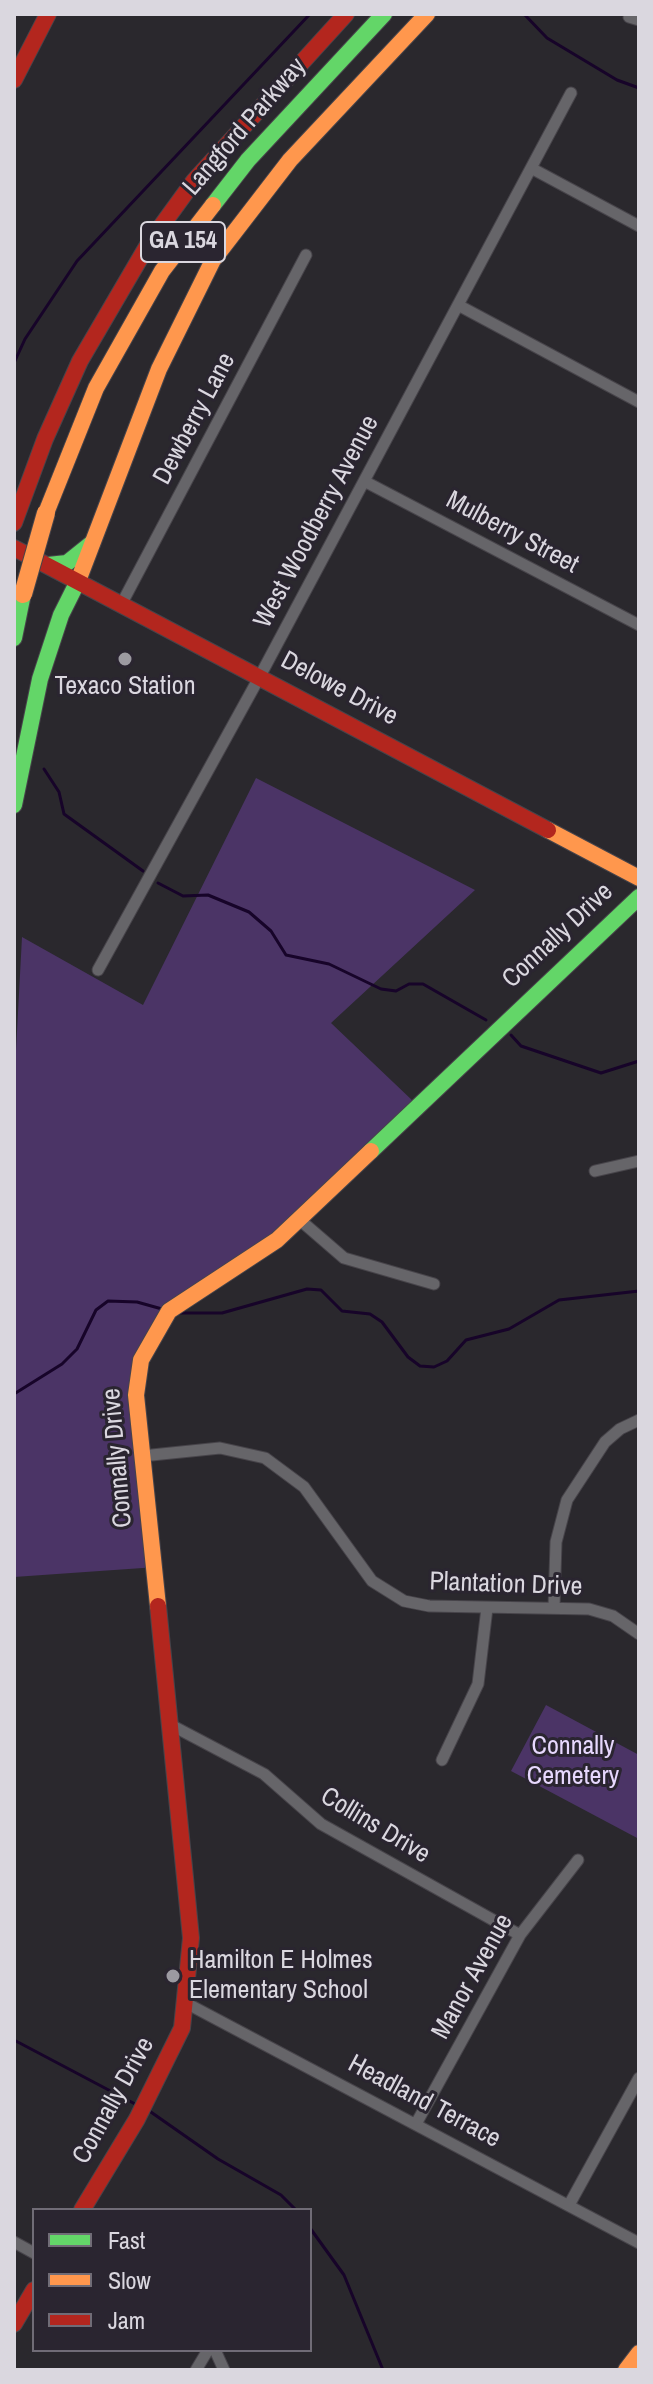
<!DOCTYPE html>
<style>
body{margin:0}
#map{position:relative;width:653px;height:2384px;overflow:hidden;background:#2a282d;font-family:"Archivo Narrow",sans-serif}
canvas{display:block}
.frame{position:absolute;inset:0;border:16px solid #dad7df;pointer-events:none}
.legend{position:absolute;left:32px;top:2208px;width:280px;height:144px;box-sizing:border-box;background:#2a2530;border:2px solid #706c76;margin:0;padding:10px 14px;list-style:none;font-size:24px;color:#dad7df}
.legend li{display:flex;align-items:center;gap:16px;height:40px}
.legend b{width:40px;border:2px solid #706c76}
</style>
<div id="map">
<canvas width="653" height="2384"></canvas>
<div class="frame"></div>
<ul class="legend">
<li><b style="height:10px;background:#63d668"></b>Fast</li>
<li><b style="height:10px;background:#ff974d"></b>Slow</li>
<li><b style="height:10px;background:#b3261e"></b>Jam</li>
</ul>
</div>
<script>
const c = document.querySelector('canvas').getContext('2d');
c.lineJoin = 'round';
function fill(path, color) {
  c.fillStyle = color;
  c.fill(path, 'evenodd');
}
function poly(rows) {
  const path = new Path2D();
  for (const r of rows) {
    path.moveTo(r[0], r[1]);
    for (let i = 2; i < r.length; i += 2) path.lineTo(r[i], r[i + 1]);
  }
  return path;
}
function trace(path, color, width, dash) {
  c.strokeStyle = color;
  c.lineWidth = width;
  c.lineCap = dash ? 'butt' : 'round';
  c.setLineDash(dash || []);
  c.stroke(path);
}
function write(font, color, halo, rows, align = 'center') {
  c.font = font + ' "Archivo Narrow",sans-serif';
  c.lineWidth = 6;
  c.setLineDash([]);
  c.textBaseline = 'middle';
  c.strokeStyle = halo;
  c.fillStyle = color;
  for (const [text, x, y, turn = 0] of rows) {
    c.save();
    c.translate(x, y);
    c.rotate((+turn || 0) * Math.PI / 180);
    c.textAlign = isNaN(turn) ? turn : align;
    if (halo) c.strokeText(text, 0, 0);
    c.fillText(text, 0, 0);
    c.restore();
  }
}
fill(poly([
 [256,778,475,890,331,1023,414,1102,292,1224,157,1316,133,1377,157,1567,14,1577,14,1088,22,937,143,1005],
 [546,1705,639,1755,639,1839,511,1771]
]), '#4b3466');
trace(poly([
 [524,14,547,38,617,80,639,88],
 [14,363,25,339,77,261,310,14],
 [44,769,59,792,64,814,143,871],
 [158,883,183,896,208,895,249,912,271,931,286,955,329,964,381,989,396,991,409,984,423,984,486,1020],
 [511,1035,521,1046,601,1073,639,1061],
 [177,1313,222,1313,307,1289,321,1290,342,1311,370,1314,382,1322,408,1357,420,1366,434,1367,447,1361,466,1340,509,1329,559,1300,639,1291],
 [14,1394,62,1364,77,1349,96,1310,108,1301,137,1302,162,1309],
 [14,2040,137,2105],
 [148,2110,218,2159,281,2195,296,2210],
 [310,2228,344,2275,383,2370]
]), '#170429', 3);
const street = poly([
 [629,17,639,20],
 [531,168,639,226],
 [458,305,639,402],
 [364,481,639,625],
 [122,603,306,255],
 [98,970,260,676,571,93],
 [595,1171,639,1161],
 [300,1220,344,1258,434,1284],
 [142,1456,220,1448,265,1458,304,1487,372,1581,404,1601,429,1606,589,1609,613,1616,639,1634],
 [554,1608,556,1542,567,1500,605,1442,620,1429,639,1420],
 [171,1725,264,1774,321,1824,520,1935],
 [442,1760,478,1684,487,1608],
 [186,2003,639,2243],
 [417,2122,520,1935,578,1860],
 [569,2205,639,2078],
 [14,2242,34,2253],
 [215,2350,224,2370],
 [196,2370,208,2350]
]);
const fast = poly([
 [213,205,248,160,384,14],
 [48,565,67,563,92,543],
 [14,638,23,594],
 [14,805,40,679,61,615,78,581],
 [371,1151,639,897]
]);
const slow = poly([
 [46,513,96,388,162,271,213,205],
 [78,581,159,369,213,260,290,160,427,14],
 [548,830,639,878],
 [158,1606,136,1395,141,1360,169,1311,277,1240,371,1151],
 [626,2370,639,2353]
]);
const jam = poly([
 [14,80,48,14],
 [14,523,45,439,80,361,149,243,194,181,346,14],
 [14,548,548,830],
 [82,2210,137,2119,182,2028,191,1938,158,1606],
 [14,2324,34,2290]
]);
trace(street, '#47444a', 13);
trace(fast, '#47444a', 18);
trace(slow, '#47444a', 18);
trace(jam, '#47444a', 18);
trace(street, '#666569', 11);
trace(fast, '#63d668', 16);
trace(slow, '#ff974d', 16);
trace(jam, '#b3261e', 16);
const slowBridge = poly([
 [23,594,46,513]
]);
trace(slowBridge, '#47444a', 20, []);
trace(slowBridge, '#ff974d', 18);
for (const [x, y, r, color] of [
 [125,659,8,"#9c9aa1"],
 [173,1976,8,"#9c9aa1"]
]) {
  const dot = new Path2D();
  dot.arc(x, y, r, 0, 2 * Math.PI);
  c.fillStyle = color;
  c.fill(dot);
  trace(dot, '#2a2530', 3);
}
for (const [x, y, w] of [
 [183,242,84]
]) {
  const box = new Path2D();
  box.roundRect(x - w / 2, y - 20, w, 40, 6);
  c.fillStyle = '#2a2530';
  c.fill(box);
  trace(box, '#dad7df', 2);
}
write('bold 24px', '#dad7df', null, [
 ["GA 154",183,242]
]);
write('26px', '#dad7df', '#2a2530', [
 ["Langford Parkway",245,127,-49],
 ["Dewberry Lane",195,419,-62],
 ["West Woodberry Avenue",317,522,-62],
 ["Mulberry Street",512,533,28],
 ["Delowe Drive",339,689,28],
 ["Connally Drive",558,936,-43],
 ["Connally Drive",118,1458,-95],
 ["Plantation Drive",506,1585,2],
 ["Collins Drive",375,1826,31],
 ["Manor Avenue",473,1977,-61],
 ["Connally Drive",114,2101,-61],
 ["Headland Terrace",424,2102,28]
]);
write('26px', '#dad7df', '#2a2530', [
 ["Texaco Station",125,687],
 ["Hamilton E Holmes",189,1961,"left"],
 ["Elementary School",189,1991,"left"]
]);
write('26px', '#e7d8fe', '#2a2530', [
 ["Connally",573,1747],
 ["Cemetery",573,1777]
]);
</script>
